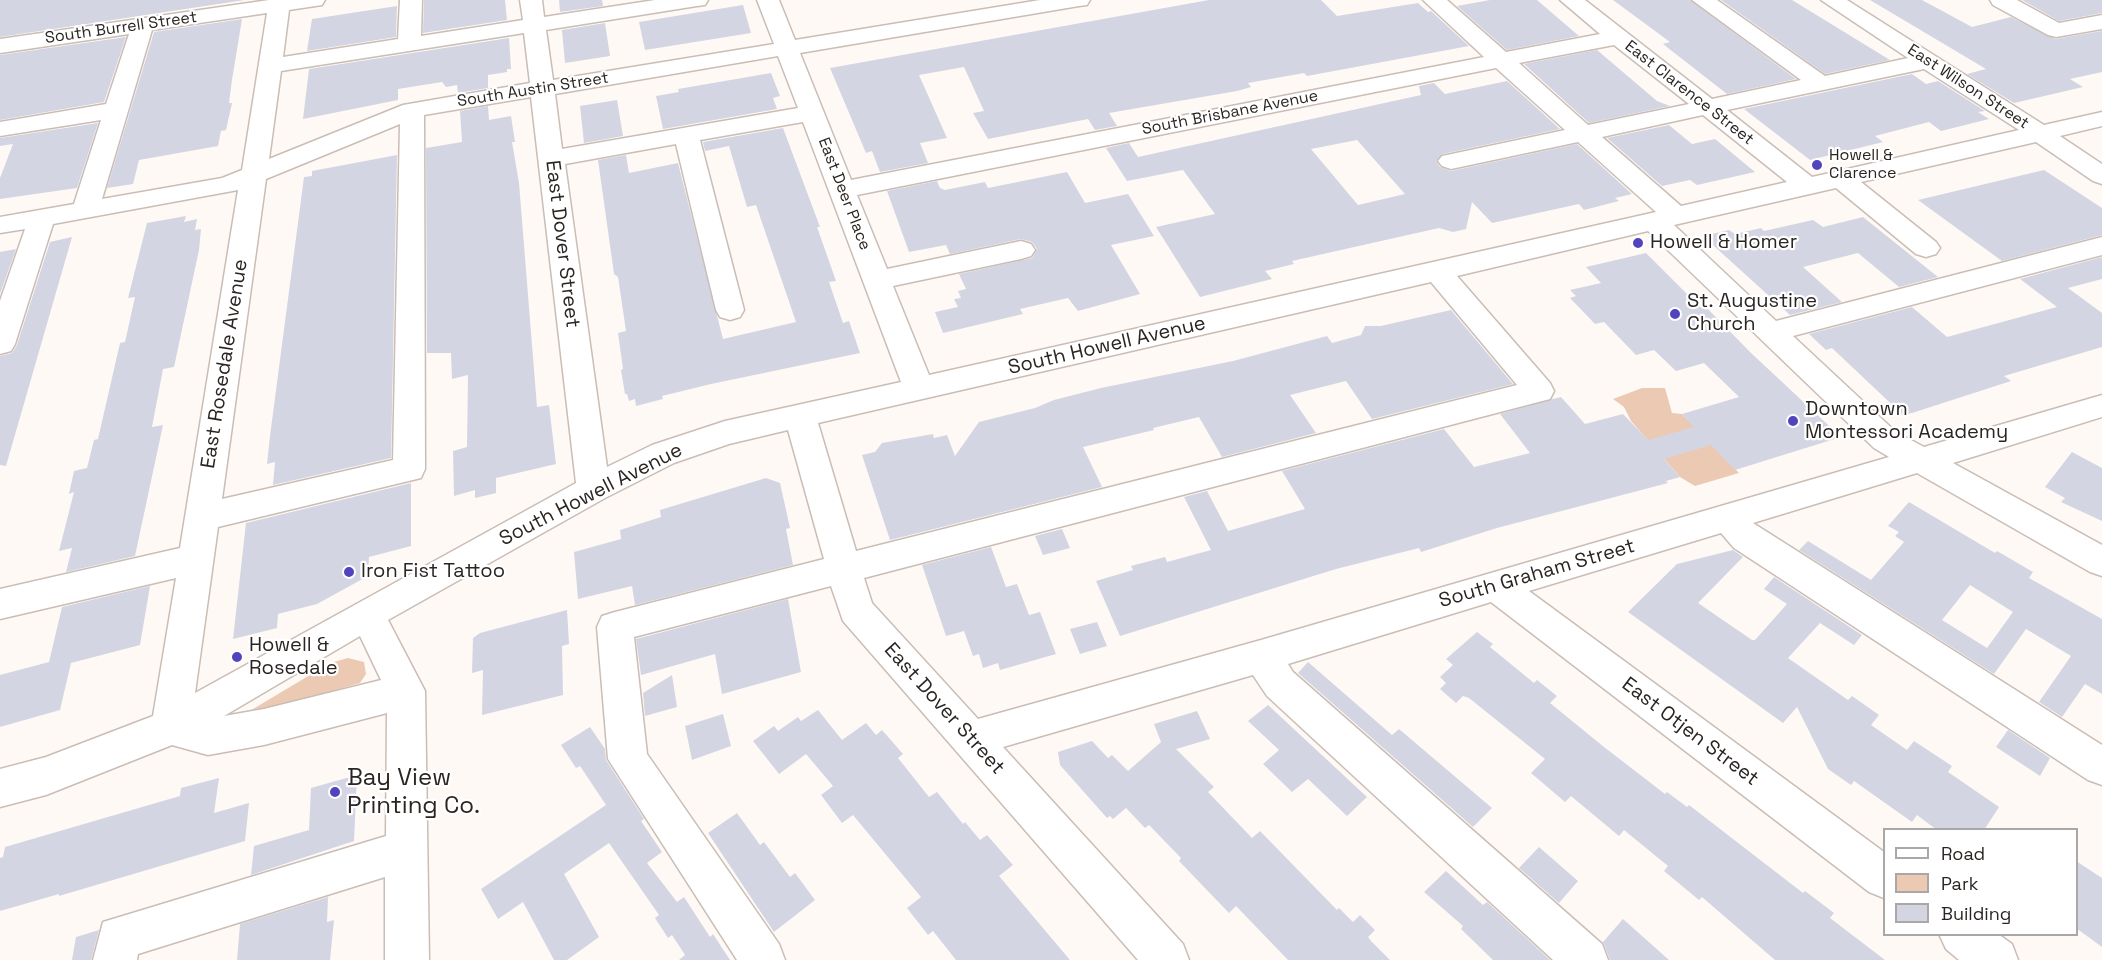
<!DOCTYPE html>
<style>
body{margin:0}
#map{position:relative;width:2102px;height:960px;overflow:hidden;background:#fff9f6;font-family:"Space Grotesk",sans-serif}
canvas{display:block}
.legend{position:absolute;left:1883px;top:828px;width:195px;height:108px;box-sizing:border-box;background:#fff;border:2px solid #aaa8a7;margin:0;padding:8px 10px;list-style:none;font-size:18px;color:#2a2522}
.legend li{display:flex;align-items:center;gap:12px;height:30px}
.legend b{width:30px;border:2px solid #aaa8a7}
</style>
<div id="map">
<canvas width="2102" height="960"></canvas>
<ul class="legend">
<li><b style="height:8px;background:#fff"></b>Road</li>
<li><b style="height:16px;background:#ecc9b3"></b>Park</li>
<li><b style="height:16px;background:#d3d5e2"></b>Building</li>
</ul>
</div>
<script>
const c = document.querySelector('canvas').getContext('2d');
c.lineJoin = 'round';
function fill(path, color) {
  c.fillStyle = color;
  c.fill(path, 'evenodd');
}
function poly(rows) {
  const path = new Path2D();
  for (const r of rows) {
    path.moveTo(r[0], r[1]);
    for (let i = 2; i < r.length; i += 2) path.lineTo(r[i], r[i + 1]);
  }
  return path;
}
function trace(path, color, width, dash) {
  c.strokeStyle = color;
  c.lineWidth = width;
  c.lineCap = dash ? 'butt' : 'round';
  c.setLineDash(dash || []);
  c.stroke(path);
}
function write(font, color, halo, rows, align = 'center') {
  c.font = font + ' "Space Grotesk",sans-serif';
  c.lineWidth = 4.5;
  c.setLineDash([]);
  c.textBaseline = 'middle';
  c.strokeStyle = halo;
  c.fillStyle = color;
  for (const [text, x, y, turn = 0] of rows) {
    c.save();
    c.translate(x, y);
    c.rotate((+turn || 0) * Math.PI / 180);
    c.textAlign = isNaN(turn) ? turn : align;
    if (halo) c.strokeText(text, 0, 0);
    c.fillText(text, 0, 0);
    c.restore();
  }
}
fill(poly([
 [1642,388,1665,388,1672,413,1682,414,1739,473,1695,486,1680,477,1631,421,1624,407,1613,399],
 [348,658,364,662,366,674,360,683,255,713,248,712,330,663]
]), '#ecc9b3');
fill(poly([
 [0,0,245,0,0,37],
 [424,0,505,0,507,20,423,33],
 [559,0,602,0,603,6,560,12],
 [1209,0,1321,0,1337,16,1418,3,1428,12,1431,11,1469,46,1307,76,1304,73,1248,83,1251,87,1237,91,1109,113,1117,126,1095,130,1088,119,988,139,973,113,984,111,964,67,919,75,947,138,920,143,928,163,880,172,872,151,866,153,830,68],
 [1490,0,1537,0,1579,36,1507,50,1457,6],
 [1613,0,1690,0,1796,79,1727,94,1663,44,1670,42],
 [1721,0,1792,0,1890,60,1825,74],
 [1870,0,1922,0,1972,27,2011,17,2055,39,2102,31,2102,72,2070,79,2083,87,2014,103,1967,74,1986,69],
 [2022,0,2102,0,2102,13,2059,21],
 [743,5,751,33,645,50,639,22],
 [397,6,396,37,307,51,312,19],
 [242,19,232,80,229,103,232,103,226,130,221,131,218,146,139,160,133,184,107,188,154,32],
 [605,23,610,56,565,63,562,30],
 [126,37,104,102,0,120,0,55],
 [509,38,511,69,507,69,507,72,488,75,488,88,458,93,457,85,446,87,442,82,398,89,398,100,303,119,309,69],
 [1597,50,1657,101,1670,106,1589,123,1524,64],
 [771,73,780,96,773,98,777,109,663,129,656,96,679,92,678,89],
 [1912,74,1926,84,1938,81,1985,111,1978,112,1989,119,1941,131,1929,122,1875,136,1883,142,1810,160,1744,109],
 [1507,81,1560,129,1442,154,1436,161,1440,167,1451,171,1577,144,1632,194,1615,198,1619,201,1584,210,1579,204,1492,223,1472,202,1466,229,1453,232,1439,228,1292,261,1294,264,1265,271,1272,279,1200,297,1156,227,1215,214,1183,170,1127,181,1106,148,1129,143,1138,157,1421,95,1419,86,1434,83,1445,94],
 [1357,140,1405,194,1358,205,1311,149],
 [617,100,623,136,584,143,580,106],
 [488,106,489,120,511,116,515,142,512,142,519,183,537,407,549,405,556,464,496,478,496,493,475,498,475,490,454,496,453,451,467,447,468,375,452,379,451,353,427,353,426,148,462,142,460,111],
 [98,123,77,188,0,199,0,178,13,144,0,146,0,138],
 [1669,125,1692,144,1715,139,1755,172,1697,185,1690,180,1662,186,1607,138],
 [783,128,820,227,817,227,836,281,829,282,843,323,849,321,860,353,711,384,662,396,663,399,636,406,635,399,629,401,627,394,625,394,621,370,623,369,618,333,626,331,618,277,614,274,598,160,626,155,629,173,678,163,723,339,796,322,756,205,747,207,729,146,705,151,703,142],
 [397,155,391,458,273,485,275,462,267,464,270,436,304,177,312,176,312,171],
 [2044,170,2102,208,2102,235,2002,261,1918,200],
 [1067,172,1085,203,1128,194,1154,236,1111,245,1140,294,1078,311,1068,298,1020,309,1023,314,943,333,935,312,958,307,954,299,961,298,958,291,966,289,959,274,1032,258,1037,249,1032,242,1021,239,950,254,946,245,909,252,887,191,937,181,940,188,945,190,985,182,988,188],
 [186,216,184,222,197,219,195,230,201,229,199,250,174,367,163,369,152,427,163,425,135,556,66,572,72,548,59,551,74,492,69,494,74,471,87,468,94,440,98,439,120,343,125,342,135,297,128,298,147,223],
 [1863,217,1938,277,1899,287,1858,253,1803,267,1842,302,1790,315,1703,236,1729,230,1735,234,1761,228,1764,231,1813,220,1823,227],
 [72,237,6,466,0,465,0,356,12,353,17,345,50,242],
 [16,249,0,294,0,252],
 [1646,253,1700,307,1705,306,1750,352,1841,437,1735,470,1711,445,1664,459,1680,477,1666,481,1668,483,1497,528,1421,552,1419,548,1336,569,1120,636,1096,581,1133,570,1131,566,1165,557,1167,562,1211,550,1184,497,1207,491,1228,531,1305,509,1282,471,1444,429,1474,467,1530,453,1500,414,1553,399,1561,397,1585,424,1623,414,1648,440,1694,427,1682,414,1739,397,1704,363,1676,371,1654,350,1636,355,1604,322,1595,324,1570,298,1576,296,1570,290,1601,283,1586,267],
 [2102,257,2102,279,2068,288,2102,313,2102,347,2004,376,2011,381,1912,413,1903,415,1832,348,1826,350,1809,334,1912,307,1947,337,2057,307,2020,279],
 [1451,310,1513,384,1372,419,1346,381,1290,395,1316,433,1222,457,1199,417,1153,428,1154,430,1083,447,1102,487,890,540,862,455,875,452,882,443,933,434,934,438,947,435,955,456,979,422,1035,408,1054,400,1101,388,1233,361,1327,336,1332,343,1361,335,1365,326,1381,326],
 [2072,452,2102,468,2102,521,2061,502,2065,498,2045,487],
 [766,478,780,483,790,528,786,529,793,565,635,605,632,586,578,599,574,552,621,539,620,530,661,517,660,510],
 [411,483,411,546,369,557,368,576,317,604,278,614,277,628,233,639,246,523],
 [1909,502,1995,553,1997,551,2033,572,2029,578,2102,619,2102,694,2085,684,2062,717,2039,702,2071,656,2026,629,1994,674,1799,550,1808,541,1871,580,1904,542,1895,536,1899,532,1888,526],
 [1970,585,2013,612,1987,648,1942,620],
 [1062,529,1070,548,1043,555,1035,536],
 [991,547,1006,587,1017,584,1029,615,1040,612,1056,654,1000,670,998,663,983,668,979,654,973,656,964,631,946,636,922,565],
 [1733,550,1743,557,1698,603,1752,640,1755,640,1787,604,1764,589,1774,577,1862,635,1854,645,1820,623,1788,658,1848,700,1852,696,1879,715,1871,725,1907,750,1914,741,1952,766,1948,772,1999,807,1984,830,1937,830,1917,815,1912,822,1854,781,1851,785,1828,769,1797,707,1783,723,1628,612,1677,564],
 [150,586,140,645,71,663,60,710,0,727,0,675,49,662,62,607],
 [788,599,801,672,722,694,715,654,641,675,636,639],
 [567,610,569,644,562,646,563,695,482,715,483,670,472,673,473,638,480,633],
 [1097,622,1107,646,1080,654,1070,629],
 [1477,632,1493,644,1490,647,1534,683,1537,680,1557,696,1550,703,1604,747,1665,794,1667,792,1687,807,1689,805,1803,893,1805,891,1834,913,1830,918,1885,960,1775,960,1702,897,1699,900,1664,871,1668,866,1624,830,1619,836,1571,796,1565,802,1531,773,1545,759,1469,698,1463,696,1456,703,1440,689,1446,683,1440,677,1453,665,1446,659],
 [1308,662,1392,735,1399,729,1492,808,1473,827,1298,673],
 [672,675,677,707,645,716,643,693],
 [1268,705,1367,797,1347,816,1308,779,1292,792,1263,764,1279,750,1248,721],
 [818,710,842,740,866,723,876,735,882,730,903,754,898,758,929,797,937,792,963,824,965,822,980,840,987,835,1013,865,999,876,1070,960,956,960,933,931,928,935,907,908,921,897,853,815,842,823,821,795,833,786,806,754,779,774,753,741,774,726,778,731,798,717,801,721],
 [1197,711,1210,739,1176,749,1214,787,1208,792,1252,838,1260,831,1337,910,1339,908,1353,922,1360,915,1375,930,1368,937,1371,941,1390,960,1288,960,1236,906,1229,913,1179,861,1181,858,1149,825,1145,828,1126,808,1113,819,1110,816,1107,818,1060,765,1058,752,1092,741,1108,758,1112,755,1128,771,1161,742,1154,724],
 [723,714,731,746,692,760,685,726],
 [590,727,605,749,606,760,644,819,641,821,662,852,647,863,677,902,684,897,710,937,713,934,730,960,679,960,685,955,672,935,668,938,655,918,659,915,609,843,564,874,599,937,567,960,554,960,523,902,498,919,481,889,606,805,580,766,576,768,561,745],
 [2008,730,2050,758,2040,776,1996,747],
 [357,775,354,841,251,875,254,846,309,830,311,788],
 [219,778,214,813,249,803,245,841,59,896,59,894,0,911,0,858,3,857,5,847,180,796,181,788],
 [737,813,760,845,764,842,790,877,795,873,815,900,774,932,708,833],
 [1539,847,1578,881,1559,903,1519,868],
 [2076,861,2102,878,2102,947,2076,928],
 [1446,871,1483,905,1487,902,1550,960,1493,960,1461,929,1463,926,1424,892],
 [328,897,327,922,334,920,330,960,237,960,240,924],
 [1623,919,1669,960,1610,960,1603,942],
 [99,930,91,960,72,960,76,937]
]), '#d3d5e2');
const minor = poly([
 [269,0,325,0,322,5,289,10,283,57,398,39,400,0,422,0,421,36,523,20,520,0,542,0,544,17,655,0,708,0,705,5,697,6,546,30,553,80,774,44,757,0,779,0,795,40,1040,0,1090,0,1087,5,1079,6,800,53,851,180,1484,57,1423,0,1447,0,1506,52,1600,34,1560,0,1585,0,1712,99,1801,80,1692,0,1717,0,1825,76,1908,58,1821,0,1847,0,2044,125,2102,112,2102,126,2060,136,2102,164,2102,184,2093,181,2036,142,1861,182,1936,242,1940,248,1936,254,1926,257,1916,254,1836,188,1674,225,1776,321,2102,237,2102,255,1793,336,1896,432,1924,447,2102,395,2102,417,1953,463,2102,545,2102,576,2090,572,1917,473,1753,523,2102,745,2102,785,2088,780,1734,548,1721,533,1529,591,1884,852,1884,898,1869,892,1491,602,1288,664,1293,672,1602,944,1608,960,1553,960,1267,696,1253,675,1003,747,1183,944,1189,960,1138,960,843,621,831,586,634,637,647,754,779,944,785,960,737,960,608,759,597,627,602,616,615,612,824,559,788,430,729,444,674,463,605,498,388,620,425,691,429,960,385,960,385,877,138,954,137,960,93,960,103,922,386,836,387,713,264,745,208,755,172,745,46,795,0,807,0,769,46,757,153,716,176,578,0,619,0,589,180,548,238,190,53,224,15,344,11,351,0,354,0,301,25,229,0,233,0,217,74,204,101,120,0,136,0,122,106,104,129,34,0,53,0,39,269,0],
 [267,13,242,170,222,178,102,199,152,30,267,13],
 [524,33,530,83,403,105,269,159,281,71,524,33],
 [1614,45,1689,104,1588,125,1519,63,1614,45],
 [778,56,798,108,562,149,555,94,778,56],
 [1496,68,1565,130,1442,156,1438,161,1442,166,1451,169,1578,142,1656,212,929,375,893,286,1021,259,1031,256,1035,250,1031,244,1021,241,887,269,857,195,1496,68],
 [1924,69,2019,130,1812,177,1727,110,1924,69],
 [531,97,576,483,195,693,218,527,421,478,425,469,424,115,531,97],
 [1703,115,1787,182,1681,206,1602,137,1703,115],
 [803,122,901,382,725,421,652,445,607,467,565,164,676,144,716,310,720,317,730,320,740,317,744,310,700,140,803,122],
 [400,124,393,460,222,499,266,179,400,124],
 [1648,231,1874,448,1889,457,1261,640,978,719,872,603,864,578,1550,399,1554,391,1550,383,1457,276,1648,231],
 [1431,282,1517,385,856,551,818,423,1431,282],
 [360,636,381,680,264,709,224,716,360,636],
 [1990,0,2017,0,2059,23,2102,15,2102,29,2056,37,2048,35,1993,5,1990,0],
 [1939,934,1998,934,2012,944,2018,960,1959,960,1946,949,1939,934]
]);
trace(minor, '#cabdb5', 3);
fill(minor, '#fff');
for (const [x, y, r, color] of [
 [1817,165,6,"#5144bc"],
 [1638,243,6,"#5144bc"],
 [1675,314,6,"#5144bc"],
 [1793,421,6,"#5144bc"],
 [349,572,6,"#5144bc"],
 [237,657,6,"#5144bc"],
 [335,792,6,"#5144bc"]
]) {
  const dot = new Path2D();
  dot.arc(x, y, r, 0, 2 * Math.PI);
  c.fillStyle = color;
  c.fill(dot);
  trace(dot, '#fff', 2);
}
write('16px', '#2a2522', '#fff', [
 ["South Burrell Street",121,28,-8],
 ["East Wilson Street",1968,87,33],
 ["South Austin Street",533,90,-9],
 ["East Clarence Street",1689,93,38],
 ["South Brisbane Avenue",1230,113,-11],
 ["East Deer Place",844,194,69]
]);
write('16px', '#2a2522', '#fff', [
 ["Howell &",1829,156],
 ["Clarence",1829,174]
], 'left');
write('20px', '#2a2522', '#fff', [
 ["Howell & Homer",1650,243],
 ["St. Augustine",1687,302],
 ["Church",1687,325],
 ["Downtown",1805,410],
 ["Montessori Academy",1805,433],
 ["Iron Fist Tattoo",361,572],
 ["Howell &",249,646],
 ["Rosedale",249,669]
], 'left');
write('20px', '#2a2522', '#fff', [
 ["East Dover Street",562,244,83],
 ["South Howell Avenue",1107,346,-13],
 ["East Rosedale Avenue",225,364,-81],
 ["South Howell Avenue",591,495,-27],
 ["South Graham Street",1537,574,-16],
 ["East Dover Street",944,709,48],
 ["East Otjen Street",1690,732,37]
]);
write('24px', '#2a2522', '#fff', [
 ["Bay View",347,778],
 ["Printing Co.",347,806]
], 'left');
</script>
